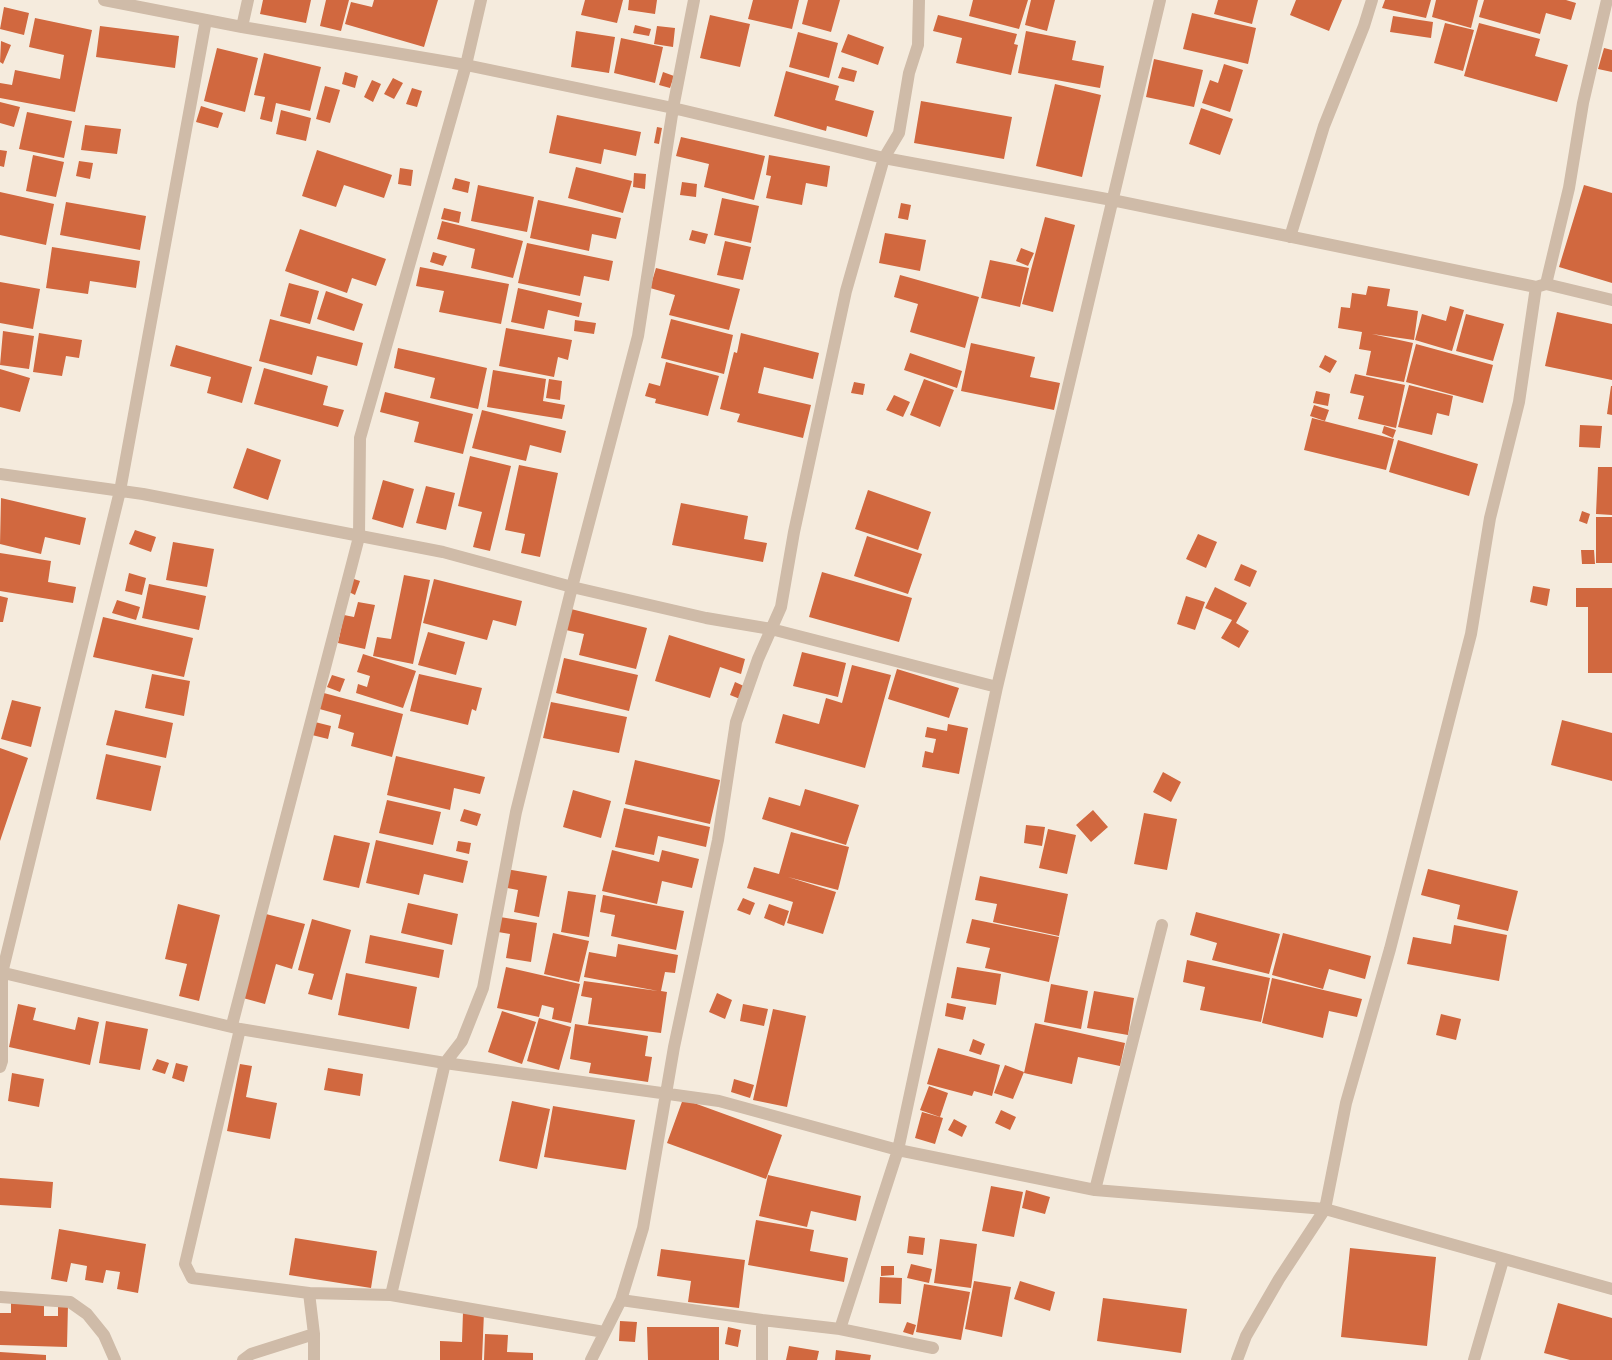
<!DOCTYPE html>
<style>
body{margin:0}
canvas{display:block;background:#f5ebdd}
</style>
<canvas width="1612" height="1360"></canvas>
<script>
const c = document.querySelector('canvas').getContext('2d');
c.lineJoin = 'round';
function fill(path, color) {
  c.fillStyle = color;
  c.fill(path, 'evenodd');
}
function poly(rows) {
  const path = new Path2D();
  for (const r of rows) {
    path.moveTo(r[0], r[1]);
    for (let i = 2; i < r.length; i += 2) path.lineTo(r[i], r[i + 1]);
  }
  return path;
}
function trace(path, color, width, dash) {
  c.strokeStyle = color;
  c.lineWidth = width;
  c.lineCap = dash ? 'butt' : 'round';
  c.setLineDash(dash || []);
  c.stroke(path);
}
fill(poly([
 [263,0,311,0,306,23,260,14],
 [326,0,349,0,341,31,320,26],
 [374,0,438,0,424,47,345,24,351,2,372,7],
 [585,0,623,0,617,23,581,15],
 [629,0,657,0,655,14,628,10],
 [753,0,799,0,792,29,748,19],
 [808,0,840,0,831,32,802,24],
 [973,0,1028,0,1019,29,969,16],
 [1031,0,1055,0,1047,31,1025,25],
 [1218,0,1258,0,1252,24,1214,14],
 [1296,0,1342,0,1329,31,1290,15],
 [1385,0,1431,0,1426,18,1382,8],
 [1436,0,1478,0,1471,28,1432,17],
 [1484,0,1566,0,1576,3,1571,20,1546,13,1540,34,1479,17],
 [4,7,29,13,24,35,0,29],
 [1192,13,1256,28,1248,64,1183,49],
 [710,15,750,24,740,67,700,58],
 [938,15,1017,34,1014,44,1018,45,1011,75,956,63,962,38,933,31],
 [1393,16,1433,22,1431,38,1390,32],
 [35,18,92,30,75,112,0,98,0,83,12,85,15,70,60,79,64,55,29,47],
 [1445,23,1474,30,1463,71,1434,63],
 [1479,23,1540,39,1535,56,1568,65,1557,102,1464,76],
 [635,25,651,29,649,36,633,33],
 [100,26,179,36,175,68,96,57],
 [657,26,675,28,673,47,654,44],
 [576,31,615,37,609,73,571,67],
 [1026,31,1076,41,1072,60,1104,66,1100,88,1018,73],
 [798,32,838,43,829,78,789,67],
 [848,34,884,47,878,65,841,52],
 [621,38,663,47,655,83,614,73],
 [1,41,11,45,3,64,0,62],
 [217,48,258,58,245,112,204,101],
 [1604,48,1612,50,1612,72,1598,69],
 [264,53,321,67,310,111,276,103,272,122,260,119,265,97,254,95],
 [1154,59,1203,70,1194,107,1146,97],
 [1224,64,1243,70,1230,112,1202,103,1210,80,1218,83],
 [842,67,857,71,854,82,838,78],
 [786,71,839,86,835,100,874,111,867,137,827,126,826,131,774,116],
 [345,72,358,76,355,88,342,84],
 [663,72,674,76,670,88,659,85],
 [393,78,403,83,394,99,384,94],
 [372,80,381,84,373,102,364,97],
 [1055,84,1101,95,1082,177,1036,166],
 [325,86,340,90,330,123,316,119],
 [412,88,422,91,417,107,406,104],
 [921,101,1012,117,1004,159,914,143],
 [0,102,20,107,14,127,0,123],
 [201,106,223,113,218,128,196,122],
 [1201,108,1233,119,1220,155,1189,144],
 [281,110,311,118,306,141,276,134],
 [27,112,72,121,64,158,19,149],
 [557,115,641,132,636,156,604,149,601,164,549,153],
 [85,125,121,129,117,154,81,150],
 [657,127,662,128,659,144,654,143],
 [681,137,765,156,754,200,704,187,709,164,676,156],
 [0,150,7,151,4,167,0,166],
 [317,150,392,175,384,198,344,185,336,207,302,196],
 [33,155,64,162,56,197,26,191],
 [769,155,830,166,827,187,806,183,802,205,766,198,771,176,766,175],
 [79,161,93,163,90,179,76,176],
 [576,167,632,181,623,213,568,198],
 [400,168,413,170,411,186,398,184],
 [634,173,646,174,645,189,633,187],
 [455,178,470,182,468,193,452,189],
 [682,182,697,184,696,197,680,195],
 [478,185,534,197,527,232,471,221],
 [1584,185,1612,193,1612,283,1559,267],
 [0,192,54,204,46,245,0,235],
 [722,198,759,206,751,243,714,235],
 [538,200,621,218,616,239,592,234,589,251,530,238],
 [66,202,146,216,140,250,60,235],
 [901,203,911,205,908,220,898,218],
 [444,208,461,212,459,223,441,219],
 [1045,217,1075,225,1053,312,1022,304],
 [442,221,523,241,513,278,471,268,475,249,437,239],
 [300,229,386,259,376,286,352,278,347,293,285,271],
 [692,230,708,234,705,244,689,240],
 [885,233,926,240,920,271,879,263],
 [725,241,751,247,743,280,717,275],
 [527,243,613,261,609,281,584,276,580,296,518,283],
 [52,247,140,261,136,288,90,281,88,294,46,288],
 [1021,248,1034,253,1028,266,1016,261],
 [433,252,447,256,443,266,430,262],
 [990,260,1029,268,1020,307,981,298],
 [420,267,509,284,501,324,439,312,444,291,416,286],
 [656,268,740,289,729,330,669,315,675,295,650,288],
 [900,275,979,297,965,348,910,332,918,304,894,297],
 [0,282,40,289,33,329,0,323],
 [289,283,319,291,310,324,280,316],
 [1368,286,1390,289,1387,306,1418,311,1414,340,1372,334,1413,343,1404,382,1366,375,1371,351,1359,349,1362,332,1338,328,1341,307,1350,308,1352,293,1366,295],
 [518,288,582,303,579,317,548,310,544,329,511,322],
 [326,291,363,304,354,331,317,319],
 [1450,306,1464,310,1452,351,1415,340,1422,314,1446,321],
 [1557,312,1612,324,1612,380,1545,366],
 [1466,314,1504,324,1493,361,1456,351],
 [270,319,363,343,357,366,317,356,312,375,259,361],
 [671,319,733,335,724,374,661,358],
 [575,320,596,323,594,334,574,331],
 [506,328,572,340,568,360,558,357,554,377,499,366],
 [3,331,34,336,29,369,0,365],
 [39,333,82,340,79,358,66,356,62,376,33,372],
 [741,333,819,353,813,379,764,367,758,393,811,405,803,438,737,422,740,414,720,409,734,352,737,353],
 [971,343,1035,357,1030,377,1060,383,1054,410,961,391],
 [1416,344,1493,365,1483,403,1406,382],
 [176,345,252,367,242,403,207,393,211,377,170,366],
 [398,348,487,368,478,409,430,398,435,378,394,368],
 [910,353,962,371,957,388,904,370],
 [1325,355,1337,361,1330,373,1319,367],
 [666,362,719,376,708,416,655,403,656,399,645,396,649,383,660,386],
 [264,368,328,386,323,405,344,410,338,427,254,404],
 [0,369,30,378,20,412,0,407],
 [493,370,546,379,543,401,565,405,562,419,487,407],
 [1355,374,1405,385,1396,428,1358,419,1364,396,1350,393],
 [549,379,562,381,560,400,546,398],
 [924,379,954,390,940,427,910,415],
 [854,382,865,384,863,395,851,393],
 [1409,385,1453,396,1449,416,1437,413,1432,435,1398,427],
 [1611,386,1612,386,1612,415,1607,414],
 [1316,391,1330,394,1328,406,1313,403],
 [385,392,473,414,463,454,414,442,419,422,380,412],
 [894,395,910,402,903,417,886,410],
 [1314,405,1329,410,1325,421,1310,416],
 [482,410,566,431,561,453,530,445,526,461,472,448],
 [1312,418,1394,439,1386,470,1304,450],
 [1580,425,1602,426,1600,448,1579,447],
 [1384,426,1396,430,1393,438,1382,433],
 [1398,440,1478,464,1469,496,1389,472],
 [247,448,281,460,268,500,233,488],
 [470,456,511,466,490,551,473,547,482,512,458,506],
 [519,465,558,473,540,557,521,553,525,534,505,530],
 [1598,467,1612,467,1612,515,1596,514],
 [383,480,414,489,403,528,372,519],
 [426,486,455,493,446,530,416,523],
 [868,490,931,512,918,550,855,529],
 [1,498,86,518,80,545,45,537,41,554,0,544],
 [681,503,748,516,744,539,767,543,763,562,672,545],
 [1582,511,1590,514,1587,524,1579,521],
 [1596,517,1612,517,1612,563,1596,563],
 [135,530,156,537,151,552,129,544],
 [1198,534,1217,542,1206,568,1186,559],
 [867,536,922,554,908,594,854,576],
 [173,542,214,549,207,587,166,580],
 [1581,550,1594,550,1595,564,1582,564],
 [0,553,51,561,48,582,76,587,73,603,0,591],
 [1241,564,1257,571,1250,587,1234,580],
 [822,572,912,598,899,642,809,617],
 [129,573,146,578,142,595,125,591],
 [404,575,430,580,413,664,373,656,377,637,391,639],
 [351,578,360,581,355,595,347,591],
 [434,579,522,601,516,626,493,620,487,640,423,623],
 [149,584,206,596,199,630,142,618],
 [1533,586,1550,589,1547,606,1530,602],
 [1215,587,1247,603,1236,623,1249,631,1239,648,1221,638,1232,620,1205,608],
 [1576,588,1612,588,1612,673,1588,673,1588,607,1576,607],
 [0,596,8,598,3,622,0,622],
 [1186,596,1205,602,1195,630,1177,624],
 [117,600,140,607,136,620,112,613],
 [358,602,375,605,365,649,338,643,344,615,354,617],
 [571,609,647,628,636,669,579,655,584,634,566,630],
 [103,617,193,638,184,677,93,657],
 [428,632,465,642,456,675,418,665],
 [669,635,745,659,741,674,720,667,710,698,655,681],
 [802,652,846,663,838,697,793,686],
 [363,654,416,671,403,708,356,693,358,684,367,687,370,676,357,672],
 [564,658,638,675,629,711,556,693],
 [852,665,891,675,865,768,775,743,783,714,819,724,826,698,842,703],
 [897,669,959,688,949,718,888,699],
 [152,674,190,681,184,716,145,708],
 [419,674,482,688,476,711,472,709,468,725,410,711],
 [332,675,345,679,340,692,327,687],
 [735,682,746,687,740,699,730,695],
 [320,692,403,714,392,757,351,746,354,733,338,728,341,715,316,708],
 [12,700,41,707,31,747,1,739],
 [551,702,627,717,619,753,543,738],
 [115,710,173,723,166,758,106,745],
 [1562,720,1612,733,1612,781,1551,765],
 [315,722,331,726,328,739,312,735],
 [948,724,968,728,959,774,922,767,925,751,933,753,936,739,925,737,927,727,947,731],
 [0,748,28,758,0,841],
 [106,754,161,766,151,811,96,799],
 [396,756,485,777,480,794,454,788,450,810,387,795],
 [635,760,720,780,710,824,625,804],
 [1163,772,1181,782,1171,802,1153,792],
 [805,789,859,805,846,845,762,819,769,797,800,806],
 [573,790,611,801,601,838,563,827],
 [387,800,441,812,433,845,379,833],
 [624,808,710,827,706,847,658,836,654,855,615,847],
 [464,809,481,814,477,826,460,821],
 [1093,810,1108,827,1091,842,1076,825],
 [1144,813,1177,819,1167,870,1134,864],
 [1026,825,1045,827,1042,846,1024,843],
 [1048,829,1076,835,1067,874,1039,868],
 [791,832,849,847,838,890,788,877,836,892,823,934,787,923,793,902,747,888,754,867,779,874],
 [334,835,370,843,359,888,323,880],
 [376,840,468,861,463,883,424,874,419,895,366,883],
 [458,841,471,843,469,854,456,851],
 [612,850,659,862,662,850,699,859,692,888,662,881,657,904,602,891],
 [506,869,547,876,539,917,514,912,518,890,502,887],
 [1428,869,1518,891,1508,931,1457,919,1460,905,1421,895],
 [980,876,1068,894,1059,936,993,922,997,904,975,900],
 [568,891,596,895,589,937,561,932],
 [603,895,684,911,676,950,611,936,615,915,600,912],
 [743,898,755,903,750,915,737,910],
 [408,903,458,914,452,945,401,933],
 [178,904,220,915,199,1001,179,996,187,964,165,959],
 [769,904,789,911,784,926,764,918],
 [1196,912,1280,934,1269,974,1212,960,1217,943,1190,935],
 [266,914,305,924,292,969,276,964,265,1004,243,998],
 [500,917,537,923,531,962,506,958,510,934,498,932],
 [312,919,351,930,332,1000,308,994,314,974,298,970],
 [972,919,1059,937,1049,982,985,968,990,948,966,943],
 [1454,925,1507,935,1499,981,1407,964,1413,937,1451,944],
 [553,933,589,941,579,982,544,974],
 [1283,933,1371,956,1365,979,1329,969,1323,989,1272,975],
 [370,935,444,950,439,978,365,963],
 [618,944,678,955,675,973,665,972,661,991,667,992,661,1033,588,1024,592,998,581,996,584,981,658,991,584,977,589,952,616,957],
 [1187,960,1270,978,1261,1022,1200,1010,1205,987,1183,982],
 [506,967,580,984,571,1023,552,1019,554,1008,542,1005,539,1017,497,1008],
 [957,967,1001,974,996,1005,951,998],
 [346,973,417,987,409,1029,338,1015],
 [1272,978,1362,999,1357,1017,1329,1011,1323,1038,1262,1023],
 [1051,984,1088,991,1081,1029,1044,1022],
 [1094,991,1134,998,1128,1035,1087,1028],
 [717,993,732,1000,725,1019,709,1012],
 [947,1003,966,1007,963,1020,945,1016],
 [18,1004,36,1008,33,1020,75,1030,78,1017,99,1022,90,1065,9,1047],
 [743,1004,768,1009,764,1026,740,1021],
 [773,1009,806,1016,787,1107,753,1100],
 [502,1011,536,1022,522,1064,488,1052],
 [1441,1014,1461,1019,1456,1040,1436,1035],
 [539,1018,571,1027,559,1070,527,1061],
 [106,1021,148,1029,140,1070,99,1063],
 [1035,1023,1125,1043,1120,1066,1078,1057,1072,1084,1024,1073],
 [575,1024,648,1036,645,1056,652,1057,648,1082,589,1073,591,1063,570,1059],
 [973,1039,985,1044,981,1055,969,1051],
 [938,1048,1000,1065,992,1096,974,1091,972,1096,927,1084],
 [157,1059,169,1063,165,1074,152,1070],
 [176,1063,188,1066,184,1082,172,1078],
 [240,1064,252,1066,246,1097,277,1103,270,1139,227,1131],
 [1005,1065,1024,1072,1013,1099,994,1093],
 [328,1068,363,1074,360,1096,324,1090],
 [12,1073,44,1079,39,1107,8,1101],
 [734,1079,754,1085,750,1098,731,1092],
 [929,1086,948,1093,940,1117,920,1110],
 [683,1099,782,1135,766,1179,667,1143],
 [512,1101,550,1109,537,1169,499,1161],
 [553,1106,635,1120,626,1170,544,1157],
 [1001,1110,1016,1117,1010,1130,995,1123],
 [922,1112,943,1118,935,1144,915,1138],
 [954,1119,967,1126,962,1137,948,1130],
 [768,1175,861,1196,856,1221,811,1211,807,1227,759,1216],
 [0,1178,53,1182,51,1208,0,1205],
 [991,1186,1023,1192,1014,1237,982,1231],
 [1026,1190,1050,1197,1045,1214,1022,1208],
 [756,1220,814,1230,810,1251,848,1258,844,1282,748,1265],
 [59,1229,146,1244,138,1293,117,1289,120,1272,106,1270,103,1283,85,1280,87,1266,71,1263,67,1282,51,1279],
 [909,1236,925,1238,923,1255,907,1253],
 [295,1238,377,1251,371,1288,289,1275],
 [940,1239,977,1244,971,1288,934,1283],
 [1350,1248,1436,1257,1427,1346,1341,1337],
 [661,1249,745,1260,739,1308,688,1302,691,1281,657,1276],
 [911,1264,932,1269,929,1283,907,1278],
 [881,1266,894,1266,894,1275,881,1276],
 [880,1277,902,1278,901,1304,879,1303],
 [974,1281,1011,1287,1002,1337,965,1329],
 [1020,1281,1055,1292,1050,1311,1014,1299],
 [924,1284,970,1292,961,1340,916,1332],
 [1103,1298,1187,1309,1181,1353,1097,1341],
 [11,1301,44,1302,44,1316,58,1316,58,1305,68,1304,67,1347,0,1345,0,1313,11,1313],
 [1558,1303,1612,1318,1612,1360,1570,1360,1544,1353],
 [463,1312,484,1312,482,1360,440,1360,440,1341,462,1342],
 [620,1321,637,1322,635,1342,619,1341],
 [907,1322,916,1325,913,1335,903,1332],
 [647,1327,719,1327,719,1360,648,1360],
 [728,1327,741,1330,738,1347,725,1344],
 [485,1334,508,1335,507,1352,533,1353,533,1360,484,1360],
 [789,1346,819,1351,817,1360,786,1360],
 [836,1350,871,1355,870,1360,835,1360],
 [0,1352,46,1355,46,1360,0,1360]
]), '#d1683f');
trace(poly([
 [104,0,242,27,466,65,673,108,884,158,1112,200,1536,287,1546,284,1612,300],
 [242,27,248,0],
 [1290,237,1324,126,1364,26,1372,0],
 [1546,284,1569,188,1583,103,1607,0],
 [0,474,143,494,443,552,572,587,706,618,771,629,997,687],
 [0,972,240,1029,445,1063,719,1101,898,1150,1095,1190,1325,1209,1612,1289],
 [232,1025,359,537,360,438,466,65,481,0],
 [240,1029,185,1264,192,1278,309,1293,314,1334,251,1354,243,1360],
 [0,1067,2,1061,2,973,120,491,206,20],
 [1095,1190,1162,925],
 [309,1293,391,1295,604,1332],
 [391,1295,445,1063,462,1041,483,988,516,812,572,587,638,336,673,108,694,0],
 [0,1297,70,1302,87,1314,104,1335,115,1360],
 [621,1300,762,1320],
 [840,1329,933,1348],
 [314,1334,314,1360],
 [591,1360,621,1300,643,1228,674,1047,718,840,736,722,758,659,781,607,794,532,846,291,884,158,899,133,909,73,918,45,919,0],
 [762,1360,762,1320,840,1329,898,1150,997,687,1160,0],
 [1237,1360,1246,1336,1279,1279,1325,1209,1346,1103,1390,949,1471,634,1490,518,1519,402,1536,287],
 [1474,1360,1503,1260]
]), '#cfbba8', 12);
</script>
